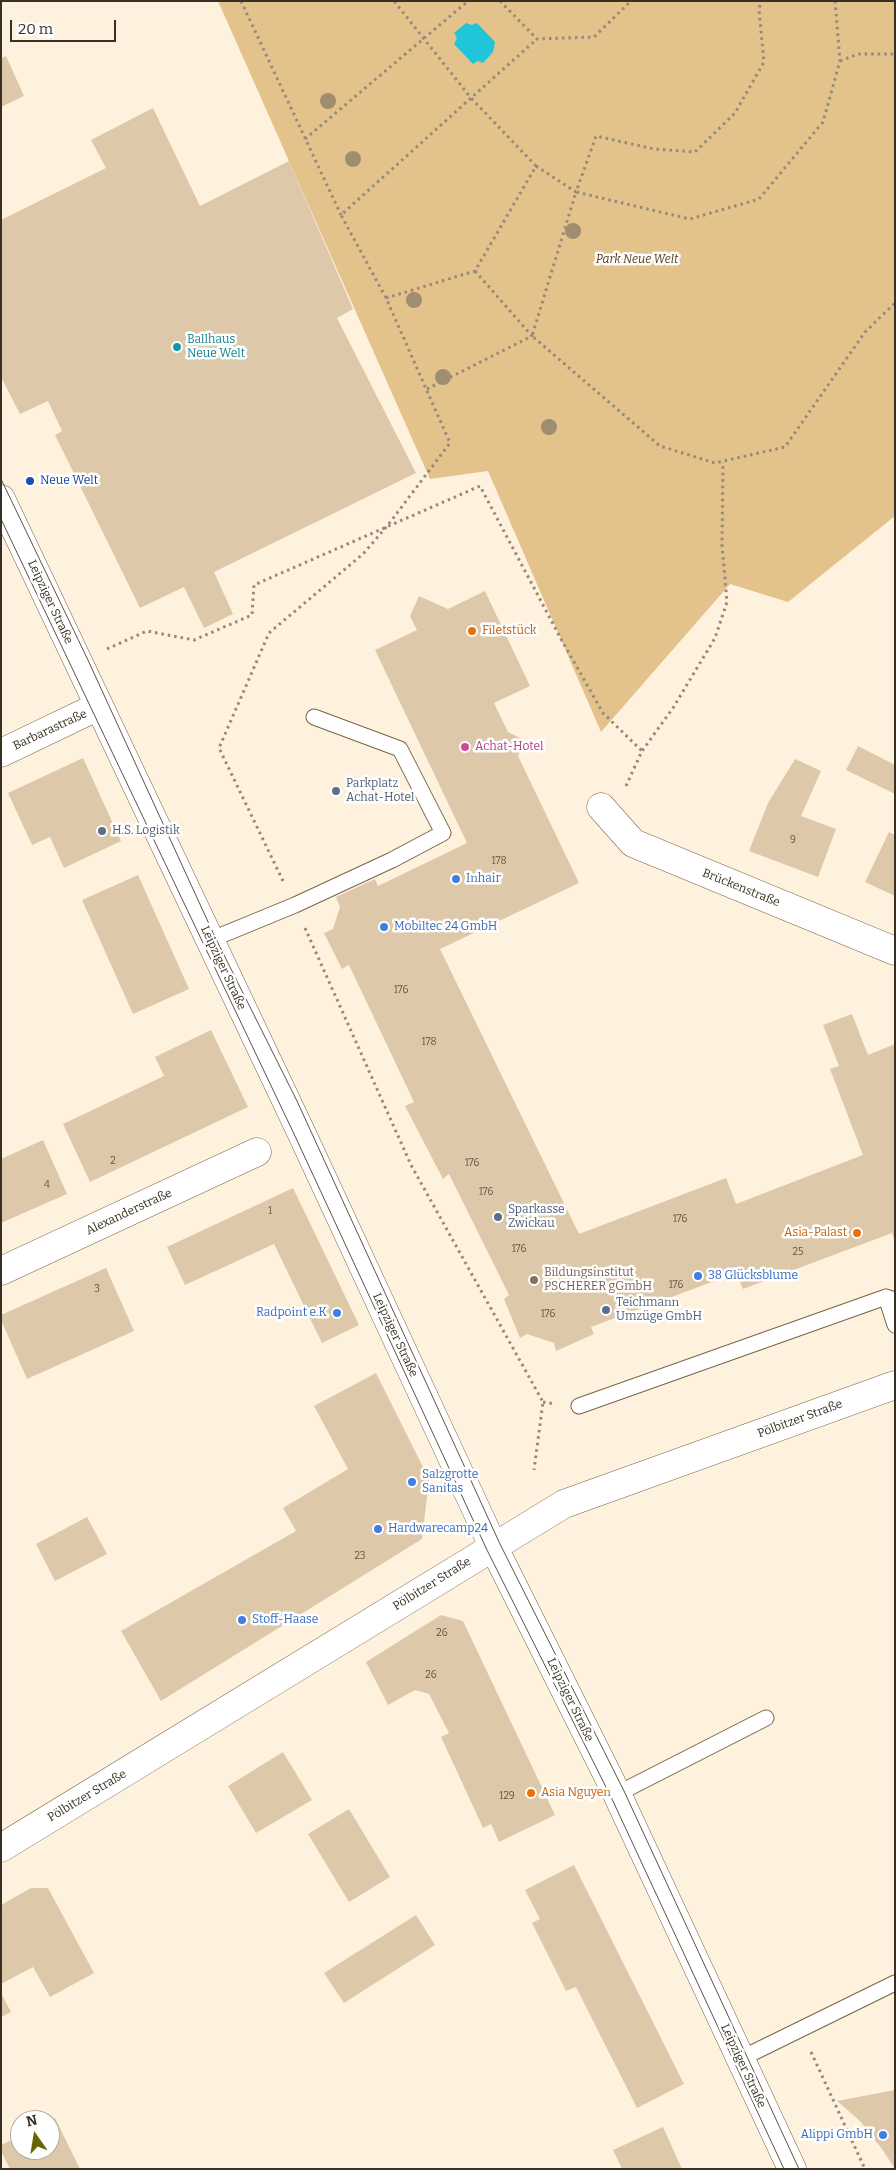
<!DOCTYPE html>
<meta charset="utf-8">
<style>
body{margin:0}
#map{position:relative;width:896px;height:2170px;overflow:hidden;background:#fef1de;font-family:Bitter,serif}
canvas{display:block}
.frame{position:absolute;inset:0;border:2px solid #383023;pointer-events:none}
.north{position:absolute;left:10px;top:2110px;width:50px;height:50px;box-sizing:border-box;background:#fff;border:1px solid #afaca7;border-radius:50%;rotate:347deg;font-size:14px;font-weight:700;line-height:20px;text-align:center;color:#383023}
.north::after{content:'';display:block;margin:auto;width:18px;height:22px;background:#656600;clip-path:polygon(50% 0,100% 100%,50% 72%,0 100%)}
.scale{position:absolute;left:10px;top:20px;width:106px;height:22px;box-sizing:border-box;border:2px solid #383023;border-top:0;padding-left:6px;font-size:15px;line-height:18px;white-space:nowrap;color:#383023;-webkit-text-stroke:4px #fff;paint-order:stroke}
</style>
<div id="map">
<canvas width="896" height="2170"></canvas>
<div class="frame"></div>
<div class="north">N</div>
<div class="scale">20 m</div>
</div>
<script>
const c = document.querySelector('canvas').getContext('2d');
c.lineJoin = 'round';
function fill(path, color) {
  c.fillStyle = color;
  c.fill(path, 'evenodd');
}
function poly(rows) {
  const path = new Path2D();
  for (const r of rows) {
    path.moveTo(r[0], r[1]);
    for (let i = 2; i < r.length; i += 2) path.lineTo(r[i], r[i + 1]);
  }
  return path;
}
function trace(path, color, width, dash) {
  c.strokeStyle = color;
  c.lineWidth = width;
  c.lineCap = dash ? 'butt' : 'round';
  c.setLineDash(dash || []);
  c.stroke(path);
}
function write(font, color, halo, rows, align = 'center') {
  c.font = font + ' Bitter,serif';
  c.lineWidth = 5;
  c.setLineDash([]);
  c.textBaseline = 'middle';
  c.strokeStyle = halo;
  c.fillStyle = color;
  for (const [text, x, y, turn = 0] of rows) {
    c.save();
    c.translate(x, y);
    c.rotate((+turn || 0) * Math.PI / 180);
    c.textAlign = isNaN(turn) ? turn : align;
    if (halo) c.strokeText(text, 0, 0);
    c.fillText(text, 0, 0);
    c.restore();
  }
}
fill(poly([
 [218,1,895,1,895,516,788,602,730,584,601,732,488,471,430,479]
]), '#e4c28c');
fill(poly([
 [466,23,472,25,477,23,495,42,493,52,483,63,478,61,473,64,454,44,457,38,454,33]
]), '#1fc5d9');
fill(poly([
 [6,56,24,96,1,107,1,58],
 [153,108,200,206,289,161,353,309,337,318,416,473,214,572,233,614,204,628,184,587,140,608,55,435,62,431,48,401,20,414,1,377,1,220,106,168,91,140],
 [485,591,530,686,494,703,508,732,526,741,518,756,579,883,440,949,579,1234,726,1178,736,1204,863,1155,830,1069,839,1066,823,1025,852,1014,868,1055,895,1044,895,1241,892,1233,743,1289,736,1273,591,1327,594,1334,556,1351,554,1343,527,1334,520,1338,504,1299,509,1295,449,1174,443,1179,405,1106,414,1102,349,965,342,969,324,933,333,929,340,907,336,897,375,879,378,886,467,843,375,650,417,630,410,616,419,596,448,609],
 [858,746,895,765,895,794,846,770],
 [83,758,121,841,64,868,50,837,32,845,8,793],
 [795,759,821,771,801,816,836,829,818,877,749,851,768,803],
 [889,832,895,835,895,896,865,882],
 [138,875,189,989,133,1014,82,900],
 [211,1030,248,1107,90,1182,63,1124,164,1076,155,1057],
 [43,1140,67,1194,1,1223,1,1159],
 [293,1188,359,1325,322,1343,274,1244,185,1285,167,1247],
 [106,1268,134,1331,27,1379,1,1320,1,1315],
 [376,1373,429,1479,422,1539,161,1701,121,1631,296,1531,283,1508,348,1469,314,1406],
 [87,1517,107,1554,55,1581,36,1544],
 [441,1615,463,1621,555,1815,499,1842,491,1824,483,1828,441,1737,449,1733,429,1694,415,1690,388,1705,366,1662],
 [283,1752,312,1800,256,1833,228,1786],
 [349,1809,390,1877,349,1902,308,1834],
 [574,1865,684,2084,637,2108,576,1987,566,1991,532,1923,540,1919,525,1890],
 [31,1888,48,1888,94,1973,50,1997,33,1967,1,1984,1,1905],
 [416,1915,435,1945,344,2003,324,1973],
 [1,1993,11,2012,1,2017],
 [895,2090,895,2169,882,2149,860,2121,837,2101],
 [55,2118,80,2169,10,2169,1,2151,1,2145,20,2136,20,2150,50,2150,50,2121],
 [663,2127,682,2169,622,2169,613,2150]
]), '#ddc9a9');
const lane = poly([
 [210,940,295,905,392,860,443,833,400,749,314,717],
 [886,1297,895,1325],
 [579,1406,886,1297,895,1300],
 [617,1794,766,1718],
 [740,2059,895,1983]
]);
const street = poly([
 [1,753,99,706],
 [601,807,633,843,895,951],
 [1,1271,257,1152]
]);
const secondary = poly([
 [1,499,301,1132,494,1548,617,1794,792,2169],
 [1,1848,564,1504,895,1385]
]);
trace(lane, '#776548', 17);
trace(street, '#776548', 29);
trace(secondary, '#776548', 29);
trace(poly([
 [241,1,341,215],
 [500,1,537,39,594,37,631,1],
 [835,1,840,61,823,122,759,199,690,219,576,192,532,336,660,446,715,463,785,447,865,332,895,303],
 [840,61,858,54,895,54],
 [305,139,468,1],
 [536,166,471,98,537,39],
 [386,298,475,271,536,166,576,192,596,136,654,149,695,152,735,113,764,62,759,10,761,1],
 [427,389,532,336,475,271],
 [107,649,147,631,194,640,252,615,254,585,480,486,561,639,603,713,642,751],
 [626,786,642,751,673,708,715,638,727,602,722,545,723,462],
 [283,881,219,748,269,633,363,554,388,525,450,443,386,298,341,215,471,98,394,1],
 [305,928,411,1165,543,1402,534,1470],
 [543,1402,555,1404],
 [811,2052,865,2169]
]), '#94897a', 3, [2.5, 4]);
trace(lane, '#fff', 15);
trace(street, '#fff', 28);
trace(secondary, '#fff', 28);
trace(poly([
 [1,479,87,658,215,937,297,1101,500,1544,624,1791,799,2169],
 [1,519,295,1136,487,1550,612,1799,784,2169]
]), '#5b5244', 1);
c.fillStyle = '#9f8d6f';
for (const [x, y] of [
 [328,101],
 [353,159],
 [573,231],
 [414,300],
 [443,377],
 [549,427]
]) {
  c.beginPath();
  c.arc(x, y, 8, 0, 2 * Math.PI);
  c.fill();
}
for (const [x, y, r, color] of [
 [177,347,5,"#0f9aa8"],
 [30,481,5,"#1a4fb4"],
 [472,631,5,"#e8710a"],
 [465,747,5,"#d1479c"],
 [336,791,5,"#5c6f8a"],
 [102,831,5,"#5c6f8a"],
 [456,879,5,"#3f7fe0"],
 [384,927,5,"#3f7fe0"],
 [498,1217,5,"#5c6f8a"],
 [857,1233,5,"#e8710a"],
 [698,1276,5,"#3f7fe0"],
 [534,1280,5,"#8d6e63"],
 [606,1310,5,"#5c6f8a"],
 [337,1313,5,"#3f7fe0"],
 [412,1482,5,"#3f7fe0"],
 [378,1529,5,"#3f7fe0"],
 [242,1620,5,"#3f7fe0"],
 [531,1793,5,"#e8710a"],
 [883,2135,5,"#3f7fe0"]
]) {
  const dot = new Path2D();
  dot.arc(x, y, r, 0, 2 * Math.PI);
  c.fillStyle = color;
  c.fill(dot);
  trace(dot, '#fff', 2);
}
write('10px', '#615644', null, [
 ["9",793,840],
 ["178",499,861],
 ["176",401,990],
 ["178",429,1042],
 ["2",113,1161],
 ["176",472,1163],
 ["4",47,1185],
 ["176",486,1192],
 ["1",270,1211],
 ["176",680,1219],
 ["176",519,1249],
 ["25",798,1252],
 ["176",676,1285],
 ["3",97,1289],
 ["176",548,1314],
 ["23",360,1556],
 ["26",442,1633],
 ["26",431,1675],
 ["129",507,1796]
]);
write('italic 12px', '#513b14', '#fff', [
 ["Park Neue Welt",637,260]
]);
write('12px', '#0d838f', '#fff', [
 ["Ballhaus",187,340],
 ["Neue Welt",187,354]
], 'left');
write('12px', '#164399', '#fff', [
 ["Neue Welt",40,481]
], 'left');
write('12px', '#383023', '#fff', [
 ["Leipziger Straße",50,602,65],
 ["Barbarastraße",50,730,-25],
 ["Brückenstraße",741,888,22],
 ["Leipziger Straße",223,968,65],
 ["Alexanderstraße",129,1212,-25],
 ["Leipziger Straße",395,1335,65],
 ["Pölbitzer Straße",800,1419,-20],
 ["Pölbitzer Straße",432,1584,-32],
 ["Leipziger Straße",570,1700,64],
 ["Pölbitzer Straße",87,1796,-31],
 ["Leipziger Straße",743,2066,65]
]);
write('12px', '#c56008', '#fff', [
 ["Filetstück",482,631],
 ["Asia-Palast",847,1233,"right"],
 ["Asia Nguyen",541,1793]
], 'left');
write('12px', '#b23c85', '#fff', [
 ["Achat-Hotel",475,747]
], 'left');
write('12px', '#4e5e75', '#fff', [
 ["Parkplatz",346,784],
 ["Achat-Hotel",346,798],
 ["H.S. Logistik",112,831],
 ["Sparkasse",508,1210],
 ["Zwickau",508,1224],
 ["Teichmann",616,1303],
 ["Umzüge GmbH",616,1317]
], 'left');
write('12px', '#366cbe', '#fff', [
 ["Inhair",466,879],
 ["Mobiltec 24 GmbH",394,927],
 ["38 Glücksblume",708,1276],
 ["Radpoint e.K",327,1313,"right"],
 ["Salzgrotte",422,1475],
 ["Sanitas",422,1489],
 ["Hardwarecamp24",388,1529],
 ["Stoff-Haase",252,1620],
 ["Alippi GmbH",873,2135,"right"]
], 'left');
write('12px', '#785e54', '#fff', [
 ["Bildungsinstitut",544,1273],
 ["PSCHERER gGmbH",544,1287]
], 'left');
</script>
